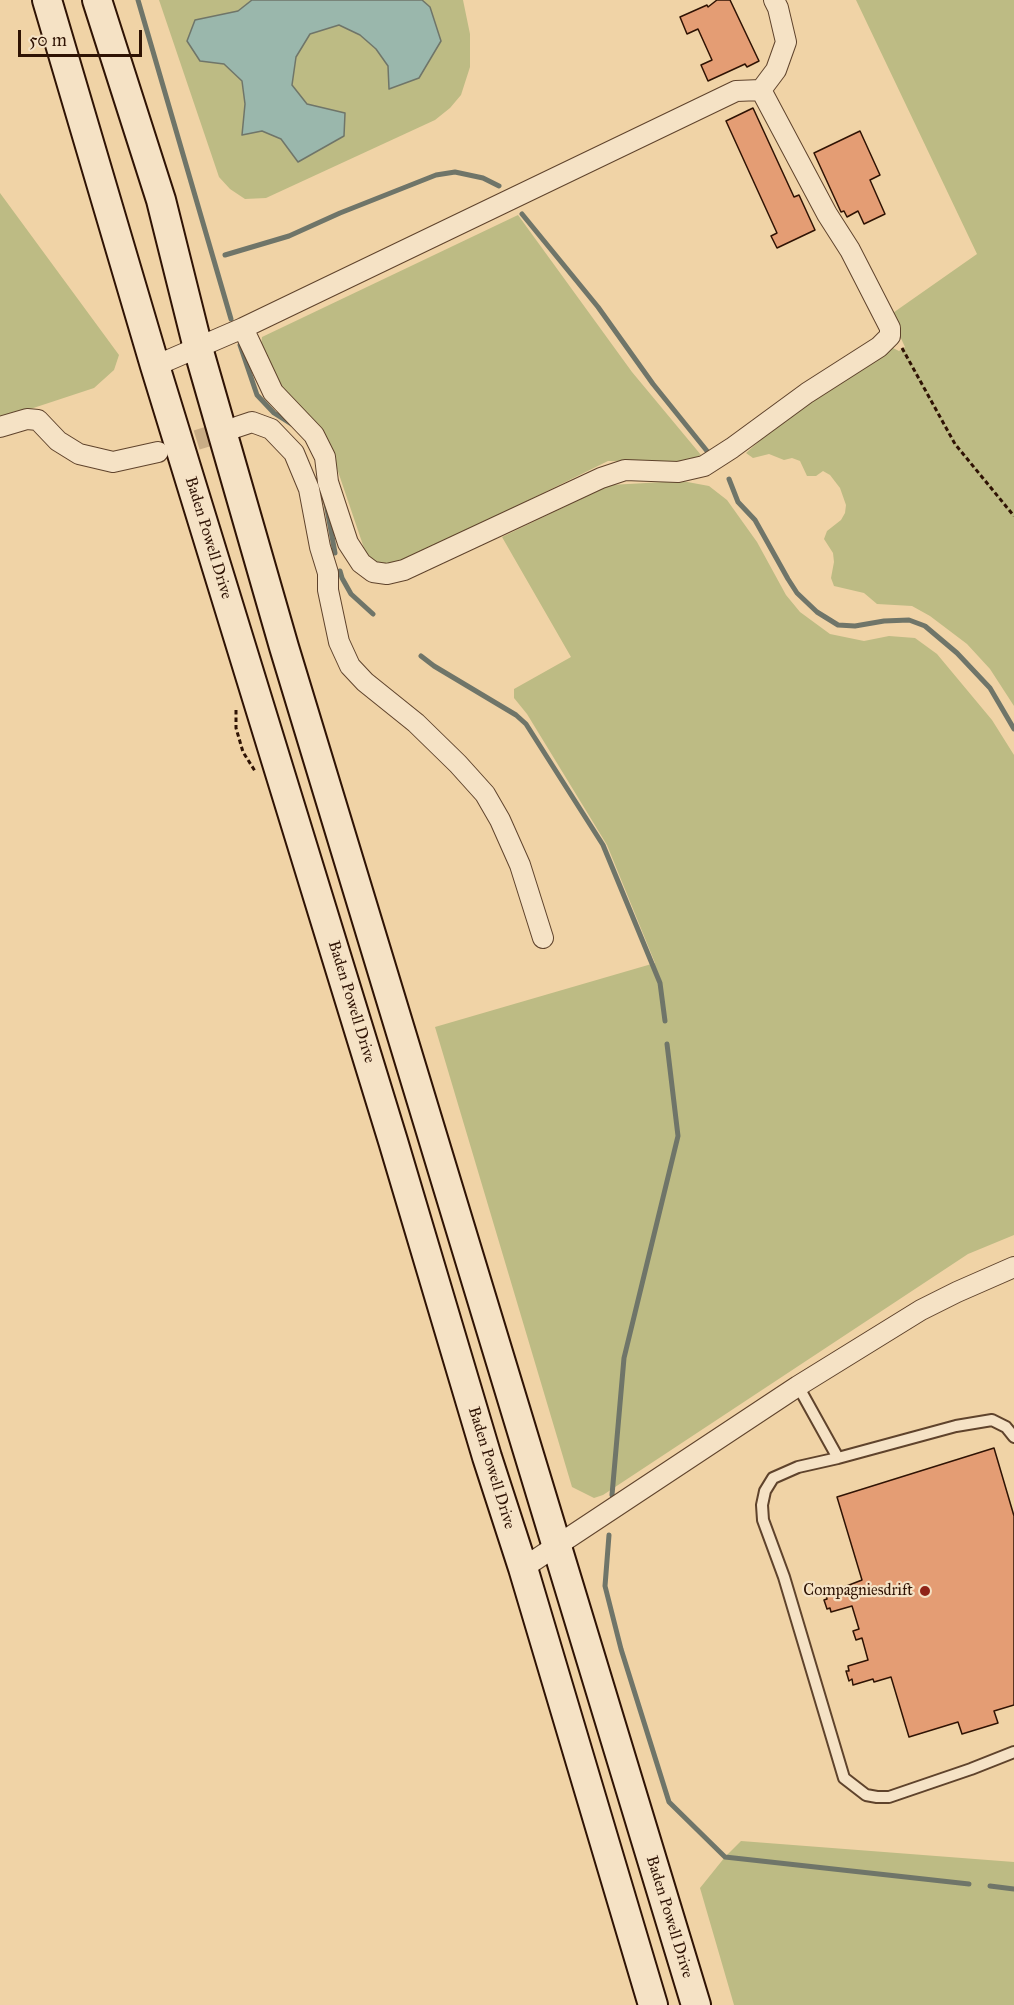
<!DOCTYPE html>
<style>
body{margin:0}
#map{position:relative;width:1014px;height:2005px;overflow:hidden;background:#f0d3a6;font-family:"IM FELL Great Primer",serif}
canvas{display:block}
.scale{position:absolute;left:18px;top:30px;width:124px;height:27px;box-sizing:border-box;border:3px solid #2f1304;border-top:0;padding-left:8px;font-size:18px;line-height:21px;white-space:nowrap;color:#2f1304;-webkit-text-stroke:4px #f5e2c5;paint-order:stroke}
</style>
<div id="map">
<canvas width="1014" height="2005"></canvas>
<div class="scale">50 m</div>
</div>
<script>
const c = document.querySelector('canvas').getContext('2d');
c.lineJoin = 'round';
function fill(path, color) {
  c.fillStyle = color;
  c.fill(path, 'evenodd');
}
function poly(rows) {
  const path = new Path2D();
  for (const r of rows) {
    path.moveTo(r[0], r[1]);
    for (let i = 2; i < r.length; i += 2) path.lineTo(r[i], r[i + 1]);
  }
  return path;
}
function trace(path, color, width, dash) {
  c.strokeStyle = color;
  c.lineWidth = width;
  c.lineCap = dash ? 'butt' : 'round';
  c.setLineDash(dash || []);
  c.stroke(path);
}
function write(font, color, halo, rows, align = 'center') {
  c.font = font + ' "IM FELL Great Primer",serif';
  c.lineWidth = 4.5;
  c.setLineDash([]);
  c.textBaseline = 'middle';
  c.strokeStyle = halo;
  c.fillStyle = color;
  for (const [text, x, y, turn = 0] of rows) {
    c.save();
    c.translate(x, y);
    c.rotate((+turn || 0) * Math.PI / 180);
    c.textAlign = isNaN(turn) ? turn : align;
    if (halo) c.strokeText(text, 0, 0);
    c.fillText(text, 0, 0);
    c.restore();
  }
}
fill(poly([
 [159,0,252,0,238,11,195,20,200,61,224,64,242,81,245,104,242,135,262,131,281,139,298,162,344,136,345,113,307,104,292,85,296,57,310,34,339,25,360,35,376,49,388,66,389,89,430,7,422,0,463,0,470,34,470,67,461,95,450,108,435,120,266,198,245,199,230,189,219,177],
 [856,0,1014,0,1014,706,990,669,967,644,930,616,912,606,877,604,864,593,834,586,831,578,834,562,833,553,824,539,827,531,841,520,845,513,846,505,840,488,830,475,823,471,816,476,807,476,800,461,792,458,784,460,769,454,753,458,746,453,797,407,882,350,893,348,899,351,905,347,890,315,977,254],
 [0,193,119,355,114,370,94,388,0,419],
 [518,215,632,372,701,455,690,460,670,462,608,461,395,566,384,567,371,562,366,554,327,439,278,383,261,346,262,337],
 [682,481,709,486,727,500,757,542,786,595,800,612,830,634,864,641,889,636,915,638,937,654,992,720,1014,755,1014,1235,968,1254,603,1495,594,1498,572,1487,435,1027,655,963,607,845,527,714,514,698,514,689,571,657,502,537,610,485],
 [741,1841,1014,1862,1014,2005,734,2005,700,1888,725,1857]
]), '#bdbb84');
const water = poly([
 [252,0,422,0,430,7,441,41,419,78,389,89,388,66,376,49,360,35,339,25,310,34,296,57,292,85,307,104,345,113,344,136,298,162,281,139,262,131,242,135,245,104,242,81,224,64,200,61,187,41,195,20,238,11,252,0]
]);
fill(water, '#9ab7ac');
trace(water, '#6f7569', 1.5);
trace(poly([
 [138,0,231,319],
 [522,214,598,307,653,384,707,451],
 [225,255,289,236,340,213,436,175,455,172,483,178,499,186],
 [240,345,257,395,274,413,293,425],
 [729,479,738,502,755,520,788,579,797,593,817,612,838,625,855,626,884,621,909,620,925,626,957,653,990,688,1014,729],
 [326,503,335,553],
 [340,571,342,578,351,594,373,614],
 [421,656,434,666,516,715,526,724,603,845,660,983,665,1021],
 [612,1495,624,1358,678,1136,667,1044],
 [609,1535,605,1586,621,1649,669,1802,725,1857,969,1884],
 [990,1886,1014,1889]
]), '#6f7569', 5);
const building = poly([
 [717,0,730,0,759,61,747,67,745,64,708,81,701,65,712,60,698,29,687,34,680,17,707,5,708,7,717,0],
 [753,108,794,197,799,195,815,230,777,248,771,236,777,233,726,121,753,108],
 [860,131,880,175,870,180,885,214,864,224,858,211,847,217,844,211,841,212,814,153,860,131],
 [994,1448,1014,1516,1014,1705,994,1711,998,1723,962,1734,958,1722,909,1737,891,1677,874,1682,873,1679,853,1685,852,1679,849,1681,846,1671,849,1671,848,1666,868,1660,862,1638,856,1640,853,1631,859,1629,852,1606,831,1612,830,1608,827,1609,824,1600,827,1599,826,1594,862,1580,837,1497,994,1448]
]);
fill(building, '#e49d74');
trace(building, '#2f1304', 1.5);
trace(poly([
 [168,449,232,429]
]), '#c9ad86', 20, [20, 10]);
const lane = poly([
 [798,1386,838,1458,798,1467,773,1478,765,1491,762,1505,763,1520,784,1577,844,1778,866,1795,877,1797,889,1797,971,1769,1014,1752],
 [838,1458,956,1426,992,1420,1006,1427,1014,1437]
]);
const street = poly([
 [243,328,273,392,314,435,325,457,328,482,348,543,361,563,373,572,387,574,404,570,601,478,625,470,678,472,704,466,732,448,807,393,879,347,890,336,890,328,850,250,827,214,761,90],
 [155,366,243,328,736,91,761,90,776,70,786,42,778,8,774,0],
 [0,427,27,419,38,420,58,441,79,454,113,462,158,452],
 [237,427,252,422,271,429,294,453,309,489,320,547,328,573,328,590,339,642,350,666,365,682,416,723,458,764,485,794,500,820,520,865,543,938],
 [523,1568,798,1386,921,1310,957,1292,1014,1267]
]);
const secondary = poly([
 [47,0,155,366,393,1141,487,1457,523,1568,653,2005],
 [97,0,161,200,198,348,284,647,696,2005]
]);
trace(lane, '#5f432c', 14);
trace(street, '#5f432c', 22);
trace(secondary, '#2f1304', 32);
trace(poly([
 [902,348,955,444,1014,516],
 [236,710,236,728,243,752,255,771]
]), '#2f1304', 3, [4.5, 3]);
trace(lane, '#f5e2c5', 10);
trace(street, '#f5e2c5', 20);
trace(secondary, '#f5e2c5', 28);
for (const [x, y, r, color] of [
 [925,1591,6,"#8f2418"]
]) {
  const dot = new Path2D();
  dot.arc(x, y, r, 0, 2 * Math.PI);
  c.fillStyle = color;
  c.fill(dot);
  trace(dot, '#f5e2c5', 2);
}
write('16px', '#2f1304', '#f5e2c5', [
 ["Baden Powell Drive",208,538,73],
 ["Baden Powell Drive",351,1002,73],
 ["Baden Powell Drive",491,1468,73],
 ["Baden Powell Drive",669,1917,73]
]);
write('16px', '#2f1304', '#f5e2c5', [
 ["Compagniesdrift",913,1591]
], 'right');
</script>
